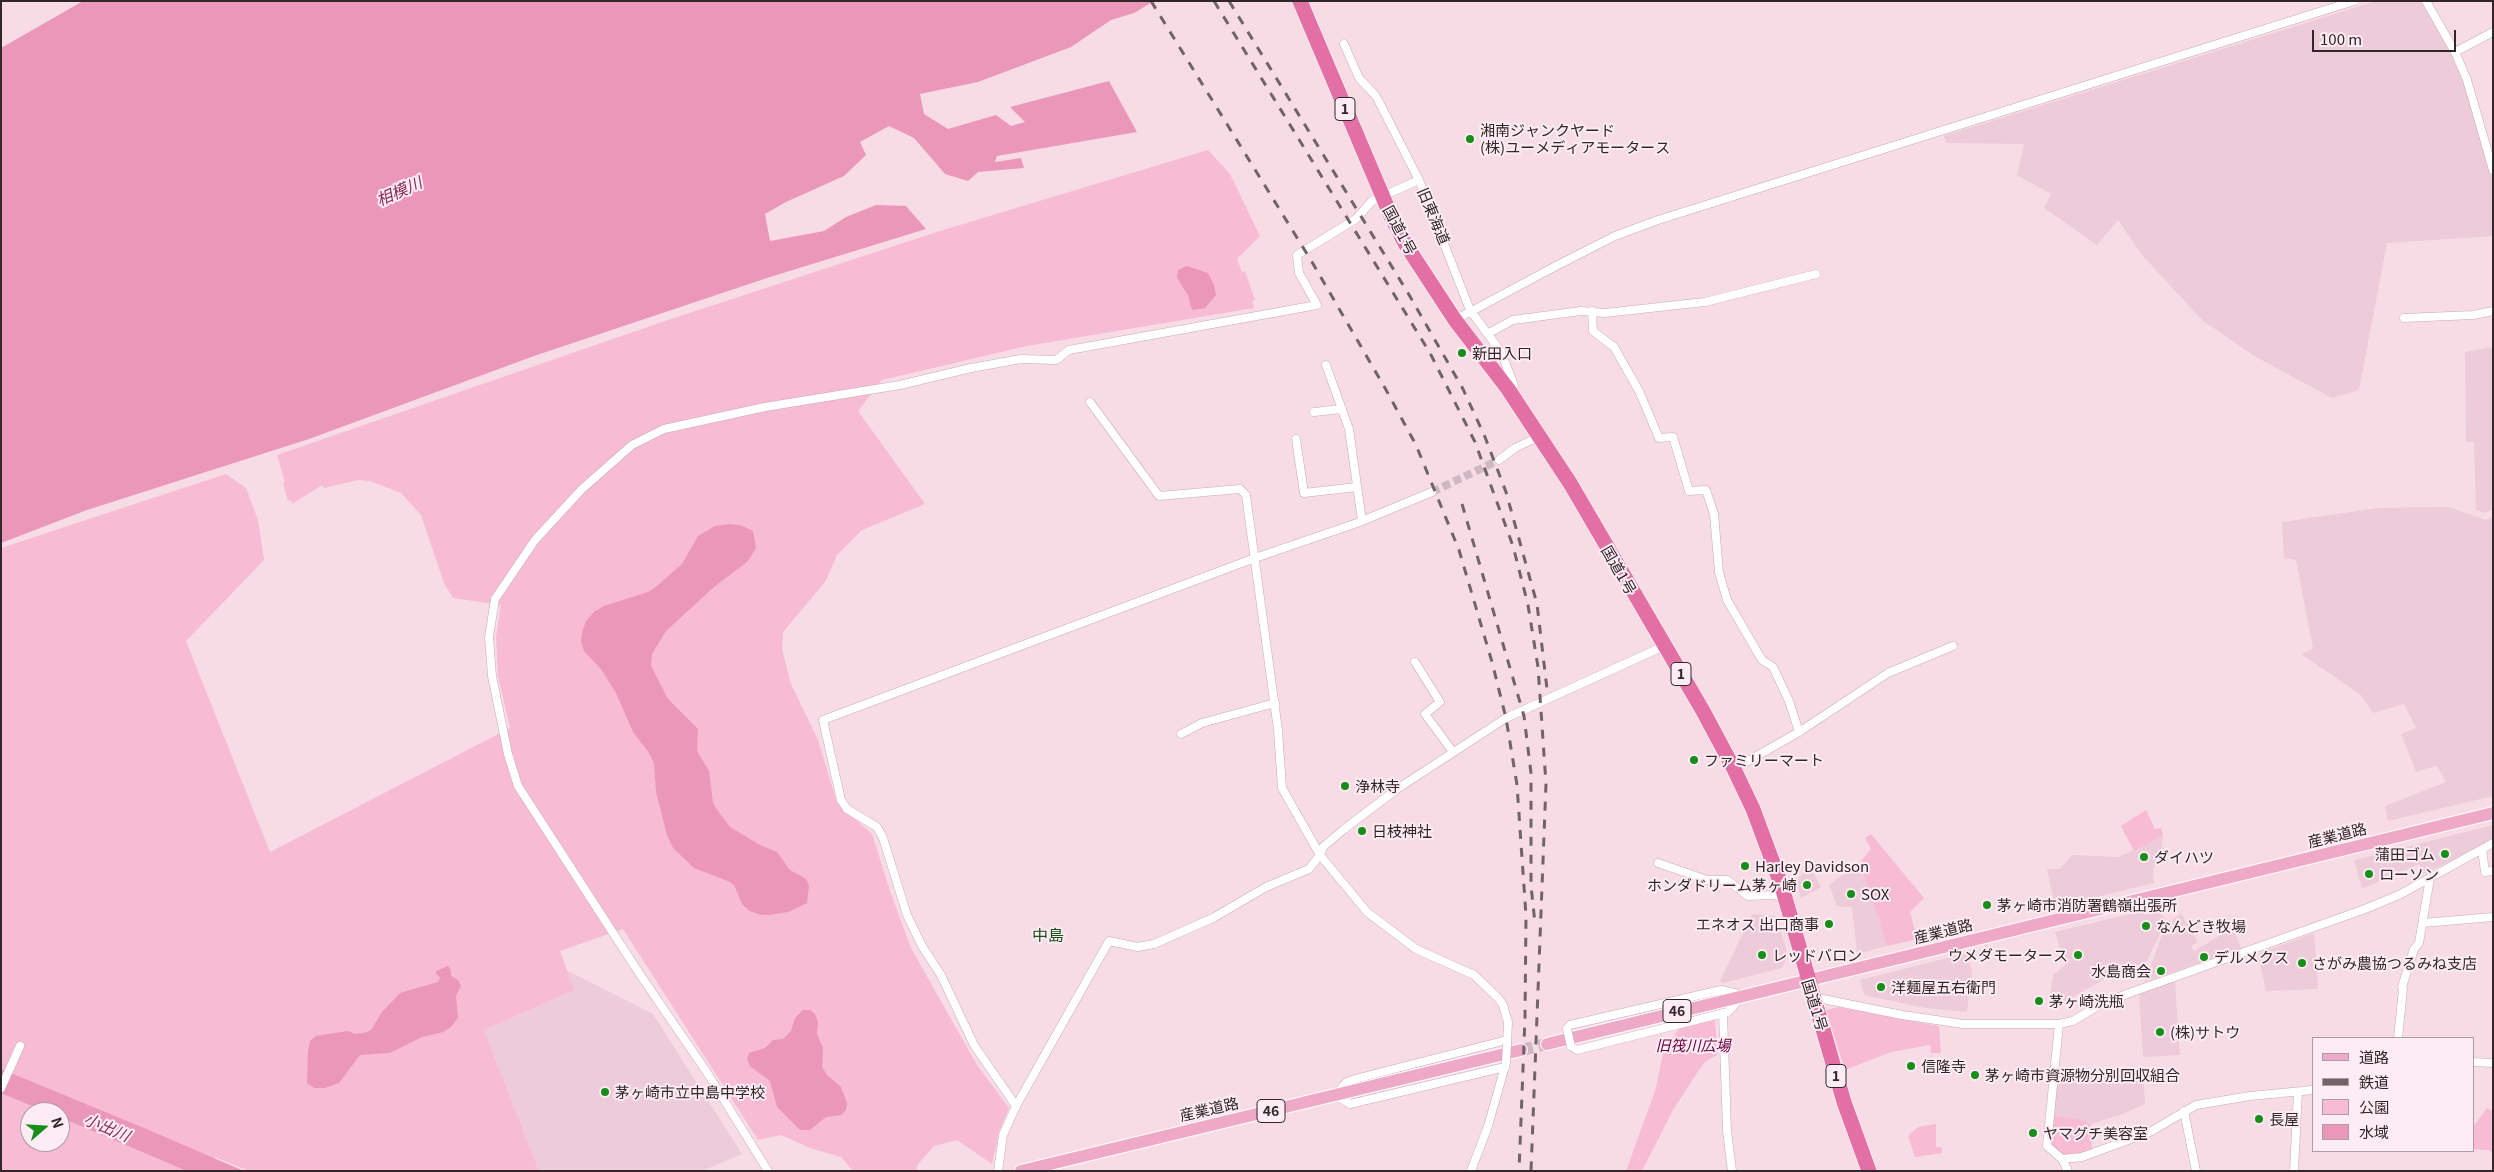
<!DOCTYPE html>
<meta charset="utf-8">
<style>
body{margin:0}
#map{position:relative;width:2494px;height:1172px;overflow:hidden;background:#f7dce6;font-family:Georgia,"Noto Sans JP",serif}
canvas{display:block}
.frame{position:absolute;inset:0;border:2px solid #31272b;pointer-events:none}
.legend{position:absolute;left:2312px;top:1037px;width:162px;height:115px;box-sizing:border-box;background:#fdecf3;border:1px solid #ab9da3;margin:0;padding:6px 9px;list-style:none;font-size:15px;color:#31272b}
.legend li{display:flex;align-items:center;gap:10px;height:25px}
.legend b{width:25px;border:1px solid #ab9da3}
.north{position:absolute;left:20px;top:1102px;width:50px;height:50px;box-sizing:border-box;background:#fdecf3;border:1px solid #ab9da3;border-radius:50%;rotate:71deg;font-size:14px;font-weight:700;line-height:20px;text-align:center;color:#31272b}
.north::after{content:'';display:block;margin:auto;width:18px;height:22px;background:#168e19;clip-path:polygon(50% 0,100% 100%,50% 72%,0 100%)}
.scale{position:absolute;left:2312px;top:30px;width:144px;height:22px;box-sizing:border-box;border:2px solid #31272b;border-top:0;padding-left:6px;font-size:15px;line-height:18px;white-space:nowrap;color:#31272b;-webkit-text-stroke:4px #fdecf3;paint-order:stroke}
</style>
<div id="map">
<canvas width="2494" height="1172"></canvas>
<div class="frame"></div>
<ul class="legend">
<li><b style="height:6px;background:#eea9c9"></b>道路</li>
<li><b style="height:6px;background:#726369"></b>鉄道</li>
<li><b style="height:14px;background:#f7bbd3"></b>公園</li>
<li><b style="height:14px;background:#ea97ba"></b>水域</li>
</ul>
<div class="north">N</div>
<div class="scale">100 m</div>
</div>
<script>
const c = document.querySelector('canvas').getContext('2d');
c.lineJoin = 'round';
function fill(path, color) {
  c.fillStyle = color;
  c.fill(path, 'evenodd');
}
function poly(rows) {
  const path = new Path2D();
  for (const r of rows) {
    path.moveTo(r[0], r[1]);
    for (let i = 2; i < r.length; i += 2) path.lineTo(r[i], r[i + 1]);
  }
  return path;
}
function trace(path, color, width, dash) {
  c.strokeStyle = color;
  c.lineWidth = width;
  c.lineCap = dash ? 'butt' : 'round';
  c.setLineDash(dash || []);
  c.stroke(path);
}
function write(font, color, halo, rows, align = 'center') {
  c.font = font + ' Georgia,"Noto Sans JP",serif';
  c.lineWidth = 4;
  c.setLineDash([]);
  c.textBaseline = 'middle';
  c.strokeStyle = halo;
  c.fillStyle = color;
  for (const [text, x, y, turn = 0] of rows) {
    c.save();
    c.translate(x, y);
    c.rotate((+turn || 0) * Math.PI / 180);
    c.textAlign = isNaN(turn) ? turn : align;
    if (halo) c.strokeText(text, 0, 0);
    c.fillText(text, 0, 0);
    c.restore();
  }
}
fill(poly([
 [2376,1,2424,1,2454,54,2472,99,2492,176,2493,236,2387,243,2359,390,2332,398,2256,357,2202,320,2142,255,2118,220,2097,245,2044,208,2051,194,2017,175,2024,144,1946,143,1944,136],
 [2493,347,2493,509,2485,513,2476,510,2474,442,2466,442,2465,352],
 [2449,507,2486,520,2493,516,2493,796,2388,821,2385,806,2446,782,2437,766,2416,772,2401,734,2416,728,2404,704,2373,713,2361,695,2301,654,2313,649,2296,560,2284,558,2282,522,2378,508],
 [2493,825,2493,839,2432,870,2424,874,2419,864,2362,889,2354,860],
 [2163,835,2162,846,2153,870,2154,883,2055,907,2047,869,2060,869,2072,855,2119,857],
 [1860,862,1887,946,1857,954,1852,907,1837,906,1829,885],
 [1810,866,1821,887,1801,898,1796,881],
 [2155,908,2167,920,2146,962,2118,971,2061,1004,2050,996,2053,975,2065,965,2055,932],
 [2181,913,2198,942,2191,946,2194,951,2233,928,2241,948,2145,982,2161,937,2174,919],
 [1752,914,1776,916,1788,955,1782,968,1723,983,1720,981],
 [2314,933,2318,989,2266,991,2258,954],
 [1967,953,1972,972,1967,1012,1925,1008,1864,995,1860,980],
 [566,970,653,1014,742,1154,702,1171,539,1171,484,1030,574,990],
 [2175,981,2180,1055,2143,1057,2139,993],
 [2143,1068,2145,1104,2123,1114,2091,1124,2078,1119,2050,1115,2055,1072]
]), '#edcbd8');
fill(poly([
 [1208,150,1230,174,1260,236,1237,259,1242,272,1245,271,1255,300,1252,301,1254,308,1027,346,882,380,858,411,925,504,862,530,837,555,825,582,783,632,782,649,791,684,818,740,837,803,872,834,890,891,911,948,977,1065,1009,1108,999,1132,992,1164,957,1140,934,1146,918,1164,916,1171,853,1171,841,1157,810,1148,781,1135,758,1140,623,929,560,951,574,990,484,1030,539,1171,249,1171,215,1157,207,1171,1,1171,1,548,226,474,246,488,258,520,264,560,186,641,270,852,510,728,498,676,496,637,501,605,453,598,444,583,421,515,401,493,370,481,358,480,324,488,322,485,292,504,291,500,288,501,283,483,285,482,277,455,665,321,940,231],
 [30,1112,60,1112,60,1142,30,1142],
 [2146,810,2155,829,2161,828,2163,835,2134,851,2121,826],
 [1871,834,1924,898,1910,912,1917,939,1887,946,1860,862,1871,849,1865,838],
 [1839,1007,1939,1026,1941,1053,1931,1053,1930,1045,1891,1052,1845,1070,1826,1010],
 [1715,1017,1717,1055,1705,1062,1699,1070,1673,1110,1642,1171,1626,1171,1656,1088,1663,1053,1680,1027],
 [2487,1108,2493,1111,2493,1153,2488,1150,2473,1149,2473,1127],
 [2050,1115,2078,1119,2091,1124,2092,1151,2062,1159,2047,1146],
 [1936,1124,1936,1147,1942,1147,1942,1153,1915,1157,1908,1136,1918,1127]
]), '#f7bbd3');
fill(poly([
 [83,1,1154,1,1134,13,1111,20,1071,47,978,82,920,94,924,114,948,129,996,115,1011,126,1025,122,1010,107,1109,81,1137,132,997,156,995,162,1021,158,1024,168,978,172,968,181,945,174,914,138,889,126,860,142,866,155,844,176,786,202,765,214,770,241,824,231,846,217,876,205,906,206,926,229,770,277,534,356,309,439,87,510,1,543,1,48],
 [1187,266,1208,273,1214,285,1216,295,1205,308,1193,310,1191,307,1188,295,1180,283,1177,277,1178,270],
 [729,524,740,525,753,531,756,548,748,561,714,587,666,631,652,654,651,666,668,699,698,729,697,751,709,771,713,803,720,814,730,827,760,845,777,852,790,870,806,879,809,886,807,903,788,912,769,915,761,915,750,911,742,904,734,885,728,881,694,868,673,848,667,835,656,792,654,763,649,753,633,732,616,693,601,669,584,651,581,642,582,632,586,621,594,612,604,606,648,592,657,586,682,564,698,536,715,526],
 [448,966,451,970,451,976,458,980,461,986,456,996,458,1018,451,1027,443,1032,422,1037,390,1053,360,1055,339,1083,325,1088,314,1088,307,1083,308,1051,310,1041,316,1036,348,1031,355,1034,364,1033,371,1030,382,1012,400,993,438,982,440,977,436,974,436,971],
 [803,1010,810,1010,815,1014,818,1022,817,1034,823,1048,822,1067,827,1075,841,1087,847,1103,846,1110,841,1115,826,1117,810,1130,800,1130,777,1107,770,1081,750,1066,747,1059,749,1053,765,1048,773,1040,783,1039,791,1031,795,1018],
 [1,1069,144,1128,244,1171,187,1171,60,1117,60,1112,47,1112,1,1093]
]), '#ea97ba');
trace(poly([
 [1432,492,1499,460]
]), '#cfb8c1', 8, [8, 4]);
trace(poly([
 [1521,1050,1547,1044]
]), '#cfb8c1', 12, [12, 6]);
const street = poly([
 [2426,1,2455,52,2467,80,2493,170],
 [1344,44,1359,78,1376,96,1419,180,1470,310,1501,352,1514,385,1508,389],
 [2455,52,2493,32],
 [1592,311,1593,331,1614,347,1639,391,1659,438,1673,437,1689,491,1706,490,1714,514,1719,572,1727,600,1762,660,1773,667,1789,701,1799,732],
 [2404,318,2473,315,2493,311],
 [1455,320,1556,266,1615,236,1658,220,2354,1],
 [1489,333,1513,320,1581,311,1605,313,1705,302,1816,274],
 [1326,365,1349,429,1362,521],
 [1090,402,1159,496,1240,489,1246,495,1278,730,1282,788,1320,855,1367,912,1416,949,1474,975,1498,998,1503,1005,1508,1022,1507,1044],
 [1314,412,1342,409],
 [1296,439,1304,493,1357,487],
 [1499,460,1515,448,1540,436],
 [1415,662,1440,702,1425,714,1453,752],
 [1181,734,1202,723,1275,703],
 [1734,769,1799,732,1888,673,1953,646],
 [2482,849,2485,872,2493,871],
 [1658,863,1707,880,1727,880,1748,896,1774,895,1785,899],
 [2423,923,2493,917],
 [1813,997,1902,1015,1963,1024,2059,1024,2073,1021,2101,1004,2124,995,2365,909,2399,895,2493,843],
 [1723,1013,1727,1131,1732,1171],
 [2059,1024,2047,1146,2062,1159,2068,1171],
 [1567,1029,1570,1025,1721,990,1743,995,1728,1012,1577,1050,1571,1046],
 [2398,1038,2403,989,2402,987,2414,949,2419,943,2430,878],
 [2473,1062,2493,1063],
 [1505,1067,1350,1104,1335,1095,1347,1082,1355,1079,1507,1040],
 [1,1088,20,1046],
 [1016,1106,1109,941,1138,947,1154,944,1213,918,1266,887,1309,869,1320,855,1323,847,1343,830,1397,789,1506,718,1664,646],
 [2184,1111,2196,1171],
 [2062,1159,2082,1157,2150,1132,2196,1105,2250,1096,2313,1090],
 [768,1171,706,1071,639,973,518,786,508,754,492,676,489,637,495,599,535,540,582,489,632,445,664,429,765,407,900,385,971,368,1021,359,1056,360,1069,350,1317,305,1299,273,1297,255,1356,219,1372,201,1419,180],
 [998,1171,1003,1135,1016,1106,974,1045,941,975,922,946,907,915,883,838,877,827,847,809,841,800,823,720,1255,558,1357,523,1432,492],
 [1471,1171,1488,1126,1506,1063],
 [2294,1171,2298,1092]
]);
const primary = poly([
 [1547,1044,2493,813],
 [1021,1171,1521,1050]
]);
const highway = poly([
 [1391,216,1406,245,1455,320,1508,389,1570,483,1703,711,1734,769,1753,809,1782,887,1844,1102,1869,1171]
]);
trace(street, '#c5abb5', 9);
trace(primary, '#fff', 14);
trace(highway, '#fff', 16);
trace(street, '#fff', 8);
trace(primary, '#eea9c9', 12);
trace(highway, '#e370a5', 15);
trace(poly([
 [1151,1,1312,262,1385,388,1416,445,1459,550,1492,662,1506,718,1517,785,1526,916,1525,1018,1519,1171],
 [1214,1,1430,353,1475,442,1513,546,1528,605,1538,667,1546,784,1531,1171],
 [1229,1,1408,293,1463,389,1485,437,1506,492,1537,604,1547,689],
 [1462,504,1524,716,1531,773,1531,886,1535,923]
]), '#726369', 3, [9, 9]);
const streetBridge = poly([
 [1567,1029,1571,1046],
 [1506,1062,1507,1044]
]);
const highwayBridge = poly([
 [1300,1,1391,216]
]);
trace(streetBridge, '#c5abb5', 9, []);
trace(highwayBridge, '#fff', 16, []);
trace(streetBridge, '#fff', 8);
trace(highwayBridge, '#e370a5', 15);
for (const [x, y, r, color] of [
 [1470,139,5,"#168e19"],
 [1462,353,5,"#168e19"],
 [1694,760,5,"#168e19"],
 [1345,786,5,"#168e19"],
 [1362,831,5,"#168e19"],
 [2445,854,5,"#168e19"],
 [2144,857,5,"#168e19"],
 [1745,866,5,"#168e19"],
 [2369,874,5,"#168e19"],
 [1807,885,5,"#168e19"],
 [1851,894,5,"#168e19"],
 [1987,905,5,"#168e19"],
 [1829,924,5,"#168e19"],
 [2146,926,5,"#168e19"],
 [1762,955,5,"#168e19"],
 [2078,955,5,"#168e19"],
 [2204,957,5,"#168e19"],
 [2302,963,5,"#168e19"],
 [2161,971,5,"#168e19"],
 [1881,987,5,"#168e19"],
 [2039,1001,5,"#168e19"],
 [2160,1032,5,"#168e19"],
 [1911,1066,5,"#168e19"],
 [1975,1075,5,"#168e19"],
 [605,1092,5,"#168e19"],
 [2259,1119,5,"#168e19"],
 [2033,1133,5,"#168e19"]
]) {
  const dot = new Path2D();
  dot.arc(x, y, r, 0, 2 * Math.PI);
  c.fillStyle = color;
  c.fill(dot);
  trace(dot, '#fdecf3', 2);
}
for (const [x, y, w] of [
 [1345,109,20],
 [1681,674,20],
 [1677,1011,28],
 [1836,1076,20],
 [1271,1111,28]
]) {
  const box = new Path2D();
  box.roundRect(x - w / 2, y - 11.5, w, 23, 4);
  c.fillStyle = '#fdecf3';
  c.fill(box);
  trace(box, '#31272b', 1);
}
write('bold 14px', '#31272b', null, [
 ["1",1345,109],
 ["1",1681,674],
 ["46",1677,1011],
 ["1",1836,1076],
 ["46",1271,1111]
]);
write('15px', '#31272b', '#fdecf3', [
 ["湘南ジャンクヤード",1480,130],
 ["(株)ユーメディアモータース",1480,147],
 ["新田入口",1472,353],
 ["ファミリーマート",1704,760],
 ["浄林寺",1355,786],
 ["日枝神社",1372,831],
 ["蒲田ゴム",2435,854,"right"],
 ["ダイハツ",2154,857],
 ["Harley Davidson",1755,866],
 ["ローソン",2379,874],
 ["ホンダドリーム茅ヶ崎",1797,885,"right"],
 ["SOX",1861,894],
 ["茅ヶ崎市消防署鶴嶺出張所",1997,905],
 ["エネオス 出口商事",1819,924,"right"],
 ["なんどき牧場",2156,926],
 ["レッドバロン",1772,955],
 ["ウメダモータース",2068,955,"right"],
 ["デルメクス",2214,957],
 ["さがみ農協つるみね支店",2312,963],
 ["水島商会",2151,971,"right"],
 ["洋麺屋五右衛門",1891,987],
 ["茅ヶ崎洗瓶",2049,1001],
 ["(株)サトウ",2170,1032],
 ["信隆寺",1921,1066],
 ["茅ヶ崎市資源物分別回収組合",1985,1075],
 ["茅ヶ崎市立中島中学校",615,1092],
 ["長屋",2269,1119],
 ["ヤマグチ美容室",2043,1133]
], 'left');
write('15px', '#31272b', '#fdecf3', [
 ["旧東海道",1434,216,67],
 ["国道1号",1400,230,62],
 ["国道1号",1619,570,60],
 ["産業道路",2337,835,-14],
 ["産業道路",1943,931,-14],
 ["国道1号",1815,1005,73],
 ["産業道路",1209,1109,-13]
]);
write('italic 15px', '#67023d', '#fdecf3', [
 ["旧筏川広場",1693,1045]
]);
write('italic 16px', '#882a5a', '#fdecf3', [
 ["相模川",399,191,-24],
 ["小出川",107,1127,23]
]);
write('16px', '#1c501b', '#fdecf3', [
 ["中島",1048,935]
]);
</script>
